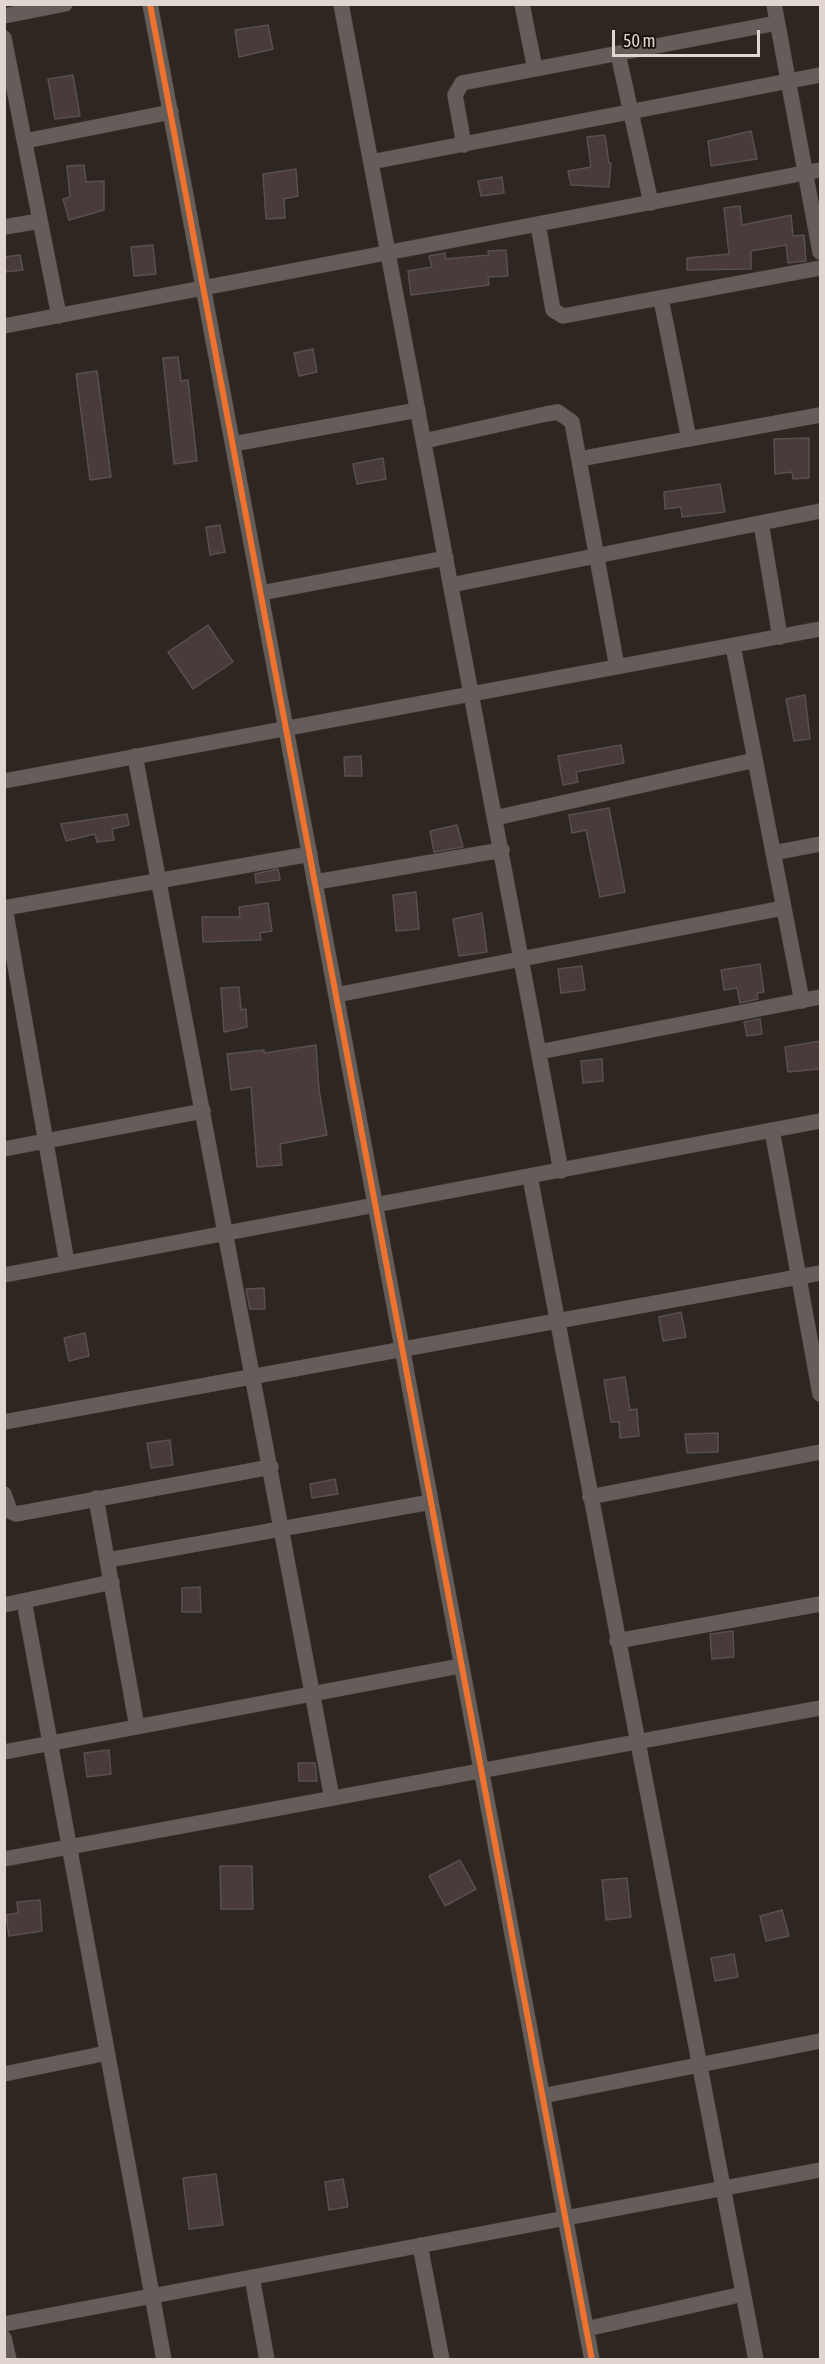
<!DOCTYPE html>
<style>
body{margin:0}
#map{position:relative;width:825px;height:2364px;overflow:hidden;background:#2e2620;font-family:"Asap Condensed",sans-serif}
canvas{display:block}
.frame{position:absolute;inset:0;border:6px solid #e0d6cf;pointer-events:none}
.scale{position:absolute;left:612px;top:30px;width:148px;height:27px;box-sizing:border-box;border:3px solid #e0d6cf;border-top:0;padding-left:8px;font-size:18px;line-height:21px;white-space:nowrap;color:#e0d6cf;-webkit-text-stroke:4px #17100b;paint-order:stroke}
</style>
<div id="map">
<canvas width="825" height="2364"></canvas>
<div class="frame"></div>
<div class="scale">50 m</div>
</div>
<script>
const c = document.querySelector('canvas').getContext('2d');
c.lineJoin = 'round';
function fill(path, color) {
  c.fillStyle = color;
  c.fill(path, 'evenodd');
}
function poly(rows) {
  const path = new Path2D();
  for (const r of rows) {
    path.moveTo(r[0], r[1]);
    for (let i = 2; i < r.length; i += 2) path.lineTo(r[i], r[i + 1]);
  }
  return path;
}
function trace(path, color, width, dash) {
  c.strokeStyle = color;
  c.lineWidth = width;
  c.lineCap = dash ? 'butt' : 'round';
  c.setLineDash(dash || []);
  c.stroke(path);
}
const building = poly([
 [268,25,273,49,239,57,235,30,268,25],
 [73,75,80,116,55,119,48,79,73,75],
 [751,131,757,159,711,166,708,141,751,131],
 [605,135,609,163,611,163,609,187,571,185,568,171,591,167,587,137,605,135],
 [84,165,86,182,104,181,104,210,69,220,63,199,70,197,67,166,84,165],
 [296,169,298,196,284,199,285,218,266,219,263,174,296,169],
 [502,177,504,193,481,196,478,181,502,177],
 [740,206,742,225,791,215,793,236,804,235,806,261,788,263,786,245,751,251,751,269,687,270,687,258,729,254,724,208,740,206],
 [153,245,156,274,134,276,131,247,153,245],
 [506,250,508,276,488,277,489,285,411,295,408,271,432,267,429,256,445,253,446,259,489,255,488,251,506,250],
 [20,255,23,270,4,272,4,257,20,255],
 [313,349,317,372,299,376,294,353,313,349],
 [178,357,181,381,188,380,197,461,174,464,163,358,178,357],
 [97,371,111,477,90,480,76,374,97,371],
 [809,438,809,478,793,479,792,472,775,474,774,439,809,438],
 [383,458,386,479,357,484,353,464,383,458],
 [720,484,725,512,682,517,681,507,665,509,664,492,720,484],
 [220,525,225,552,210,555,206,527,220,525],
 [208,625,233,662,193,689,168,652,208,625],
 [805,695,810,739,794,741,786,699,805,695],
 [621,745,624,763,576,772,578,782,563,785,558,756,621,745],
 [361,756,362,776,345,776,344,757,361,756],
 [609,808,625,892,600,897,586,830,572,833,569,815,609,808],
 [127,814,129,825,112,829,114,840,97,842,95,834,66,841,61,824,127,814],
 [457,825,463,847,434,852,430,831,457,825],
 [278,869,280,880,256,883,255,874,278,869],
 [416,892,419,929,396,931,393,895,416,892],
 [268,903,272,931,260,933,261,940,203,942,202,917,240,917,239,907,268,903],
 [482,913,487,952,459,956,453,919,482,913],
 [760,964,764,992,757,993,758,999,740,1003,737,988,724,990,721,970,760,964],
 [582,966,585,990,561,993,558,969,582,966],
 [239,987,241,1010,246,1009,247,1027,224,1032,221,988,239,987],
 [760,1019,762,1034,747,1036,744,1022,760,1019],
 [820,1041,820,1069,788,1072,785,1047,820,1041],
 [316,1045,319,1090,327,1135,280,1144,282,1165,257,1167,251,1087,231,1090,227,1054,264,1050,264,1053,316,1045],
 [602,1059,603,1081,583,1083,581,1061,602,1059],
 [264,1288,265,1309,250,1309,246,1289,264,1288],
 [681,1312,686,1337,663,1341,659,1317,681,1312],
 [85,1333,89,1356,69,1361,64,1338,85,1333],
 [625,1377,630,1410,637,1409,639,1436,620,1438,619,1422,611,1422,604,1380,625,1377],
 [718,1433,718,1452,687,1453,685,1434,718,1433],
 [170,1440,173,1465,151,1468,147,1443,170,1440],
 [335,1479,338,1494,312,1498,310,1484,335,1479],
 [200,1587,201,1612,182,1612,182,1588,200,1587],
 [733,1631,734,1657,712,1659,710,1634,733,1631],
 [109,1750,111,1774,87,1777,84,1753,109,1750],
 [298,1763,315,1763,317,1781,299,1781,298,1763],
 [460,1860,476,1889,445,1906,429,1876,460,1860],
 [220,1866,252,1866,253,1909,221,1909,220,1866],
 [627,1878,631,1917,606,1920,602,1880,627,1878],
 [40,1900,42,1931,9,1936,6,1915,18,1913,17,1902,40,1900],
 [782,1910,789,1936,766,1941,760,1916,782,1910],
 [734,1954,738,1977,715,1981,711,1958,734,1954],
 [216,2174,223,2225,189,2229,183,2178,216,2174],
 [343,2179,348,2207,329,2210,325,2182,343,2179]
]);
fill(building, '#493a3c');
trace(building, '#58504f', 1.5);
const street = poly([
 [150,4,592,2360],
 [341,4,561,1171],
 [522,4,535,69],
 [774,4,820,252],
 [4,16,65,4],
 [4,38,59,316],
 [618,54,651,203],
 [25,141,171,112],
 [464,145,455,95,462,83,777,23],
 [371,162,820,75],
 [538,224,553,310,563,316,820,268],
 [4,227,40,221],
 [661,299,689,439],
 [4,326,820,170],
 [424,441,546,414,558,412,572,422,617,667],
 [233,444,418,410],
 [579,459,820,415],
 [761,523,780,637],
 [451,585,820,511],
 [261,593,446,558],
 [733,646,802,1001],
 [135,756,332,1798],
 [4,781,820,629],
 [495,818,755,760],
 [773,853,820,844],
 [316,882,502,850],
 [4,908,310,854],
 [5,908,67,1263],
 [336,995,783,908],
 [539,1052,820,997],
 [772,1130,820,1394],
 [4,1149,203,1111],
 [530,1177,756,2360],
 [4,1275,820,1121],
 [4,1422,820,1273],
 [4,1494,10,1511,16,1514,271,1467],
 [590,1497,820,1452],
 [96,1498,137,1727],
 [108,1560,431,1502],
 [24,1601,164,2360],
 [4,1605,112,1582],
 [617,1641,820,1604],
 [4,1752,460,1666],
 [4,1859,820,1708],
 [4,2074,107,2053],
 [542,2096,820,2041],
 [420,2245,442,2360],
 [252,2277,267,2360],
 [4,2324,820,2170],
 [586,2329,743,2294],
 [4,2338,9,2360]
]);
trace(street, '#4a433e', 16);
trace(street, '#645d59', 15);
trace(poly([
 [150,4,592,2360]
]), '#ef722f', 6);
</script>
